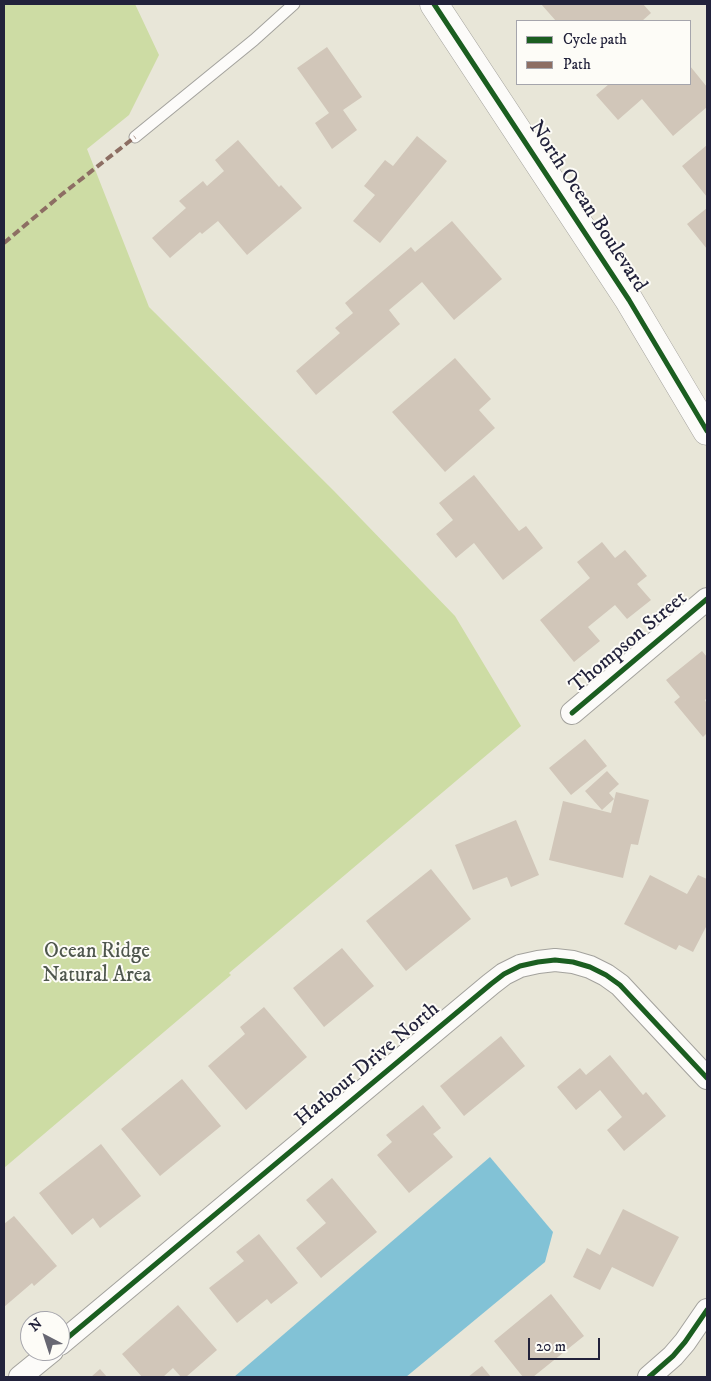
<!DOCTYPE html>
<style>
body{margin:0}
#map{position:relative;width:711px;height:1381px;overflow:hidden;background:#e8e6d8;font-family:"IM FELL DW Pica",serif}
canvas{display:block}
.frame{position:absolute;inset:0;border:5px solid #22223b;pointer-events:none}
.legend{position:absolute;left:516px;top:20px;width:175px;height:65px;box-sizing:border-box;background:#fdfcf7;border:1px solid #a5a5ac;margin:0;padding:6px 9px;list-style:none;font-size:15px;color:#22223b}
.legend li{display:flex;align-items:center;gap:10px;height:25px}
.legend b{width:25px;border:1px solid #a5a5ac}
.north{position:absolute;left:20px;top:1311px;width:50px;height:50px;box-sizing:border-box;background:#fdfcf7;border:1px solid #a5a5ac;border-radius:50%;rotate:320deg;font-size:14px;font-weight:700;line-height:20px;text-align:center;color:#22223b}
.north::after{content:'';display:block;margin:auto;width:18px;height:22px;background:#676772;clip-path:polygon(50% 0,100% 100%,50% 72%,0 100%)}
.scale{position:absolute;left:528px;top:1338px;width:72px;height:22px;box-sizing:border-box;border:2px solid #22223b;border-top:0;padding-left:6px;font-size:15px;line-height:18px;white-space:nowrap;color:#22223b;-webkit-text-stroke:4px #fdfcf7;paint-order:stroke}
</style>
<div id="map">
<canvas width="711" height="1381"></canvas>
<div class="frame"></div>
<ul class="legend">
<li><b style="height:6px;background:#1b5e20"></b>Cycle path</li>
<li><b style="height:6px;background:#8d6e63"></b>Path</li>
</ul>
<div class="north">N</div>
<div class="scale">20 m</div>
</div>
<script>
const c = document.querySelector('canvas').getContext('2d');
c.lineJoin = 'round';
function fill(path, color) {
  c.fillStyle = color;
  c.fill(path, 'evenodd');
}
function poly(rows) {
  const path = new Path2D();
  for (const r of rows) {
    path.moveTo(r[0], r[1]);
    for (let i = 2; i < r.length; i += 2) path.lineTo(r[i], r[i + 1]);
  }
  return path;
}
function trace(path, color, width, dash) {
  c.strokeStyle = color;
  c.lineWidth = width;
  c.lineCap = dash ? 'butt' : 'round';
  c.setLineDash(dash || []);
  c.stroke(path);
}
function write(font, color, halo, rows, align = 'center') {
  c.font = font + ' "IM FELL DW Pica",serif';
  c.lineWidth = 4;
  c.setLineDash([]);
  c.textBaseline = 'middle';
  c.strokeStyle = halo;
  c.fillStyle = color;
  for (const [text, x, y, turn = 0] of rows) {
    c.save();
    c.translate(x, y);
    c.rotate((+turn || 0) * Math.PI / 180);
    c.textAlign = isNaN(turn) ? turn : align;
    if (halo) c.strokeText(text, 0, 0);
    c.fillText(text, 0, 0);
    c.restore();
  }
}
fill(poly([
 [4,4,135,4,159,55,129,115,87,149,149,307,334,491,455,616,521,726,229,973,231,975,4,1168]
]), '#cddca4');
fill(poly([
 [490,1157,553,1232,545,1262,406,1377,234,1377]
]), '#82c2d6');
fill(poly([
 [541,4,643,4,651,13,642,21,556,21],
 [327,47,362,97,343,110,357,130,332,149,315,123,329,113,297,68],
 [690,66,707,87,707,107,673,136,642,99,618,120,596,95,609,84,690,84],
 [417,136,447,161,380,243,353,221,375,195,364,186,385,160,393,166],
 [238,140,279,187,281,185,302,208,247,255,218,221,202,234,200,232,170,258,152,238,186,208,179,201,203,181,207,186,224,171,215,160],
 [707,145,707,197,682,166],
 [707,208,707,249,687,224],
 [452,221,502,279,454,320,422,282,389,310,400,324,316,395,296,371,340,333,335,328,353,313,345,303,411,247,415,252],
 [455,358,491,399,479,410,495,428,445,472,392,412],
 [474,475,519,531,526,526,543,548,503,580,474,543,456,558,436,534,453,520,439,503],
 [602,542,615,558,625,550,647,576,637,584,651,600,627,619,615,605,588,627,600,641,574,662,540,620,590,578,577,562],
 [702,651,707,657,707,698,705,700,707,704,707,733,703,737,674,702,680,697,666,680],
 [585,739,607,766,571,795,549,768],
 [607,771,619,784,609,793,614,799,602,810,585,791],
 [616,792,649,800,638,845,631,844,623,878,549,860,563,801,611,813],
 [516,820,539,875,511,887,507,877,473,890,455,845],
 [431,869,471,919,406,971,366,921],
 [650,875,687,894,698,875,707,879,707,925,693,952,679,945,676,950,624,924],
 [342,948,374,986,324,1027,293,988],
 [264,1007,307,1057,246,1110,208,1066,245,1034,240,1027],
 [501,1036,525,1066,464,1116,440,1086],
 [610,1055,643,1095,646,1092,666,1116,624,1151,607,1130,622,1117,600,1090,576,1110,557,1087,580,1068,586,1075],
 [182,1079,221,1126,160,1176,121,1129],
 [423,1105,441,1128,433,1134,453,1157,409,1193,377,1155,392,1142,386,1135],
 [101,1144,141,1196,100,1228,93,1218,72,1235,39,1193],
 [332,1178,377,1232,321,1278,296,1248,326,1223,306,1200],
 [623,1209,679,1237,653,1287,612,1267,600,1290,573,1277,587,1248,600,1255],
 [14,1216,57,1266,34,1286,32,1283,4,1307,4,1224],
 [259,1234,298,1283,271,1304,267,1299,237,1323,209,1288,244,1261,236,1252],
 [551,1294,584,1336,533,1377,523,1377,494,1341],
 [178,1305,217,1350,186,1377,181,1377,173,1368,163,1377,142,1377,122,1354],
 [482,1366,491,1377,468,1377],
 [100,1369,107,1377,91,1377]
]), '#d1c6b9');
const service = poly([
 [135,137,254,40,294,4]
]);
const minor = poly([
 [572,713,707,599],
 [60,1344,491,984,504,974,520,966,538,962,555,960,573,962,590,967,606,975,620,985,707,1078],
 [20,1377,52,1351],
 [649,1377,673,1356,685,1342,707,1310]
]);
const secondary = poly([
 [434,4,629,300,707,431]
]);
trace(service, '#a3a29d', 13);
trace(minor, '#a3a29d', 24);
trace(secondary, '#a3a29d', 29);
trace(service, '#fcfbf9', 11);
trace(minor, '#fcfbf9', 22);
trace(secondary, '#fcfbf9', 28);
trace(poly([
 [4,243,61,195,135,137]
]), '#8d6e63', 4, [8, 4]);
trace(poly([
 [434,4,629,300,707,431],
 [572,713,707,599],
 [60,1344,491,984,504,974,520,966,538,962,555,960,573,962,590,967,606,975,620,985,707,1078],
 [649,1377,673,1356,685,1342,707,1310]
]), '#1b5e20', 5);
write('21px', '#22223b', '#fdfcf7', [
 ["North Ocean Boulevard",587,207,57],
 ["Thompson Street",629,643,-40],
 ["Harbour Drive North",368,1065,-40]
]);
write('21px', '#4f574e', '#fdfcf7', [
 ["Ocean Ridge",97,953],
 ["Natural Area",97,977]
]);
</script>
